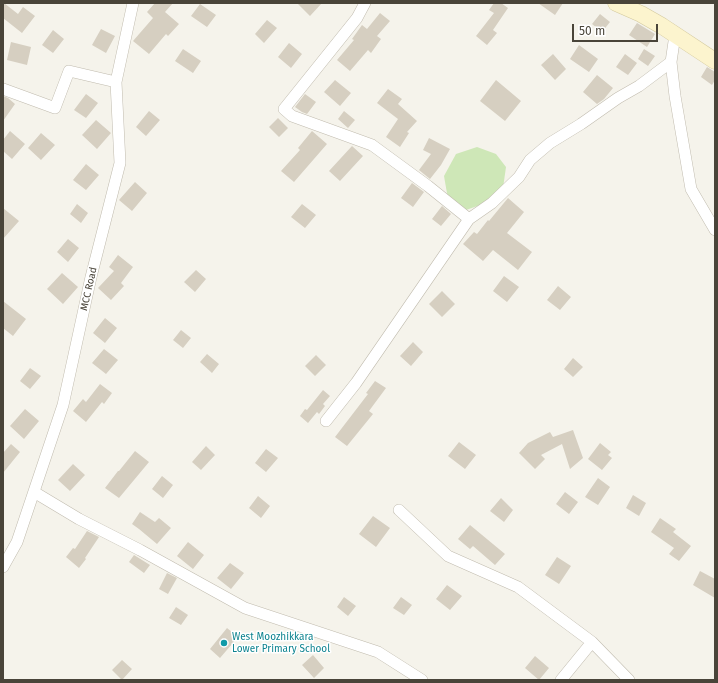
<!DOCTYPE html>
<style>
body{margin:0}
#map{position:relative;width:718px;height:683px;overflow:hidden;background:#f5f3eb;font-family:"Fira Sans",sans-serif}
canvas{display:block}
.frame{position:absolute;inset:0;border:4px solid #494439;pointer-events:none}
.scale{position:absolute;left:572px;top:24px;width:86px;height:18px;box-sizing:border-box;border:2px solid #494439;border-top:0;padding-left:5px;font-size:12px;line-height:14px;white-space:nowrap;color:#494439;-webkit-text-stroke:3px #fff;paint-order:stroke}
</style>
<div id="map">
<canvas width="718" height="683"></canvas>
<div class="frame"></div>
<div class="scale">50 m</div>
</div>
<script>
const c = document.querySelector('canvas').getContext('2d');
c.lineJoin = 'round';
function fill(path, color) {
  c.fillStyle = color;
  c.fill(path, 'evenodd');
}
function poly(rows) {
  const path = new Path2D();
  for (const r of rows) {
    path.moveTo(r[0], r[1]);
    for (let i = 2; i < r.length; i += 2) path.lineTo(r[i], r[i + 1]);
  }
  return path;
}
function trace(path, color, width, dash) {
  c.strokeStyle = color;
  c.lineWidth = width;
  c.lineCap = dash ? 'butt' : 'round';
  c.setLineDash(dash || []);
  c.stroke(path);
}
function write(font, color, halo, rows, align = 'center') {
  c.font = font + ' "Fira Sans",sans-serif';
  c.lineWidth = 3;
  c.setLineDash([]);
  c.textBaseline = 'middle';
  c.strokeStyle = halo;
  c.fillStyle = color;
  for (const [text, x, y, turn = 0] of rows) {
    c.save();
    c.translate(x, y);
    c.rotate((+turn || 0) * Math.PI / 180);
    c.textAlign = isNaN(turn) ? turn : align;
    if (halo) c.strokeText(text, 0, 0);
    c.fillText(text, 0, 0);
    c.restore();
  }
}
fill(poly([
 [477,147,496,154,506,167,503,188,486,203,466,210,448,199,444,176,456,154]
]), '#cee7b7');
fill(poly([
 [3,3,4,3,18,14,23,7,35,16,22,33,3,18],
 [155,3,173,3,165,12,179,24,168,36,166,34,149,54,133,41,153,18,147,12],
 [297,3,322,3,310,16],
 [494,3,501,3,508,8,493,30,497,33,487,45,476,36,494,13,489,10],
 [538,3,563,3,555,15],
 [200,4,216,15,207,27,191,16],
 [380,13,390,21,377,36,381,39,371,53,368,50,350,71,337,60,354,40,352,39,362,25,367,29],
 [600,14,610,22,602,32,592,24],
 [267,20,277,28,264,43,255,34],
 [637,23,655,34,647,47,629,35],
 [101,29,115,36,106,53,92,45],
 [53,30,64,39,53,53,42,45],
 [11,42,31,47,27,65,7,60],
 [289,43,302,54,291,68,278,57],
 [579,45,598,59,589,72,570,59],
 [183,49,201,61,193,73,175,61],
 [644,49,655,56,648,66,638,59],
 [553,54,566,69,555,80,541,65],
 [625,54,637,63,628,75,616,67],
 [707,67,715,72,715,80,712,85,701,77],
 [597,75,613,88,604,99,597,104,583,92],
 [335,80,351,93,340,106,324,92],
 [496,80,521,101,505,121,480,101],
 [388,89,402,99,398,104,417,121,407,132,409,133,400,147,386,137,398,119,377,103],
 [86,94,98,103,86,118,74,110],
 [305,94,316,102,307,114,302,112,295,107],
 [3,96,8,98,15,104,3,121],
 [149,111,160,120,146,136,136,127],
 [344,111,355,120,348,128,338,119],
 [278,118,288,128,279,137,269,127],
 [96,120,111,133,97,149,82,135],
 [10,131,25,144,12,159,3,151,3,140],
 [312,131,327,144,294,182,281,171,300,150,298,148],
 [41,133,55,145,41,160,28,148],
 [429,138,450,149,441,165,430,179,419,170,431,154,423,150],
 [352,146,363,156,340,181,329,171],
 [86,164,99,175,86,190,73,180],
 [135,182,147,193,132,211,119,200],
 [412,183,424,192,413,207,401,198],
 [508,198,524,212,507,233,532,252,518,270,493,250,483,261,463,244,474,232,477,234,488,220,489,221],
 [77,204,88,213,81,223,70,214],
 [302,204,316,215,305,228,291,217],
 [442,206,451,214,441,226,432,219],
 [3,208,19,221,3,239],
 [68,239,79,248,68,262,57,252],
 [118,255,133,267,121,283,124,286,111,300,98,288,114,271,109,267],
 [196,270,206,279,195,292,184,282],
 [62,273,78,287,63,304,47,289],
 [504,276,519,287,507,302,493,291],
 [558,286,571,297,560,310,547,300],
 [442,291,455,304,442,317,429,304],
 [3,301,26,319,13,336,3,328],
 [105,318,117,328,105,343,93,333],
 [181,330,191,338,183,348,173,340],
 [413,342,423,352,411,366,400,356],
 [104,349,118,360,106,374,92,363],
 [207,354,219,364,212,373,200,362],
 [316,355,326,365,315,376,305,366],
 [573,358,583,367,573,377,564,369],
 [30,368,41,376,30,389,20,381],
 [375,381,386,388,369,411,373,414,347,446,335,437,368,394,366,393],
 [100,384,112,393,104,404,102,402,86,422,73,411,83,399,86,402],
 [323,390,330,396,323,404,325,406,319,414,317,412,308,423,300,416,305,409,307,410],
 [25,409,39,421,24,439,10,426],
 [573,430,583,458,570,469,562,444,541,455,545,459,535,469,519,453,528,443,550,432,553,437],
 [459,442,476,455,465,469,448,456],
 [600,443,611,452,608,455,612,458,602,470,588,459],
 [11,444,20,452,3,473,3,453],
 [206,446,215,455,201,470,192,462],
 [266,449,278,458,266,472,255,463],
 [135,451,149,462,119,498,105,488,118,471,119,471],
 [73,464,85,475,70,491,58,480],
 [162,476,173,485,163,498,152,489],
 [598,478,610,487,598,505,585,497],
 [565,492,578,502,569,514,556,504],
 [633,495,646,503,639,516,626,508],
 [258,496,270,506,261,518,249,508],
 [501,498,513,510,504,522,490,511],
 [140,512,155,522,159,518,171,528,157,544,139,529,132,524],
 [373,516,390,528,376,547,359,534],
 [660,518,676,529,673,532,691,546,679,561,669,554,674,548,651,532],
 [470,525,505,554,495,565,473,546,470,549,458,539],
 [87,531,99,537,85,558,86,559,79,568,66,557,73,548,75,549],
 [188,542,204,555,193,569,177,556],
 [134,555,150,565,144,573,129,562],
 [557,557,571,566,559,584,545,575],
 [230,563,244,573,231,589,217,578],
 [700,571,715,579,715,598,693,585],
 [167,573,177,578,168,594,159,589],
 [447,585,462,596,450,610,436,599],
 [344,597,356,606,348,616,337,607],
 [401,597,412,605,404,615,393,608],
 [176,607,188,615,181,625,169,618],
 [227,628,238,637,220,658,210,649],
 [313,655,324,668,314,678,302,665],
 [535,656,549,668,539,680,525,668],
 [122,660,132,669,122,680,112,670]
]), '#d6cfc1');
const minor = poly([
 [365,3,357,18,284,109,292,116,372,145,428,186,469,219],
 [675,35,671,62,675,96,691,189,715,230],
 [3,89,55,108,69,71,116,82],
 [326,421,356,383,469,219,492,203,519,177,530,160,550,143,581,124,618,98,639,86,671,62],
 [34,492,79,519,140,550,245,608,378,652,422,680],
 [399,510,448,556,518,587,592,642,629,680],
 [3,567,17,542,63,405,91,277,120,163,116,82,133,3],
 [561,680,592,642]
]);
const secondary = poly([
 [616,3,641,14,662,26,715,61]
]);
trace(minor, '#c0bbae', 12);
trace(secondary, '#d2c89d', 17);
trace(minor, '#fff', 11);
trace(secondary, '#fcf4ce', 16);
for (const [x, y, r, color] of [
 [224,643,4,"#0f9aa8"]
]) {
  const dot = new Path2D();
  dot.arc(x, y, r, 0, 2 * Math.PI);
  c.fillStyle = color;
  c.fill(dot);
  trace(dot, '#fff', 1.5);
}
write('10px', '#494439', '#fff', [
 ["MCC Road",89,289,-77]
]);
write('10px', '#0d838f', '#fff', [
 ["West Moozhikkara",232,637],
 ["Lower Primary School",232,649]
], 'left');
</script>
